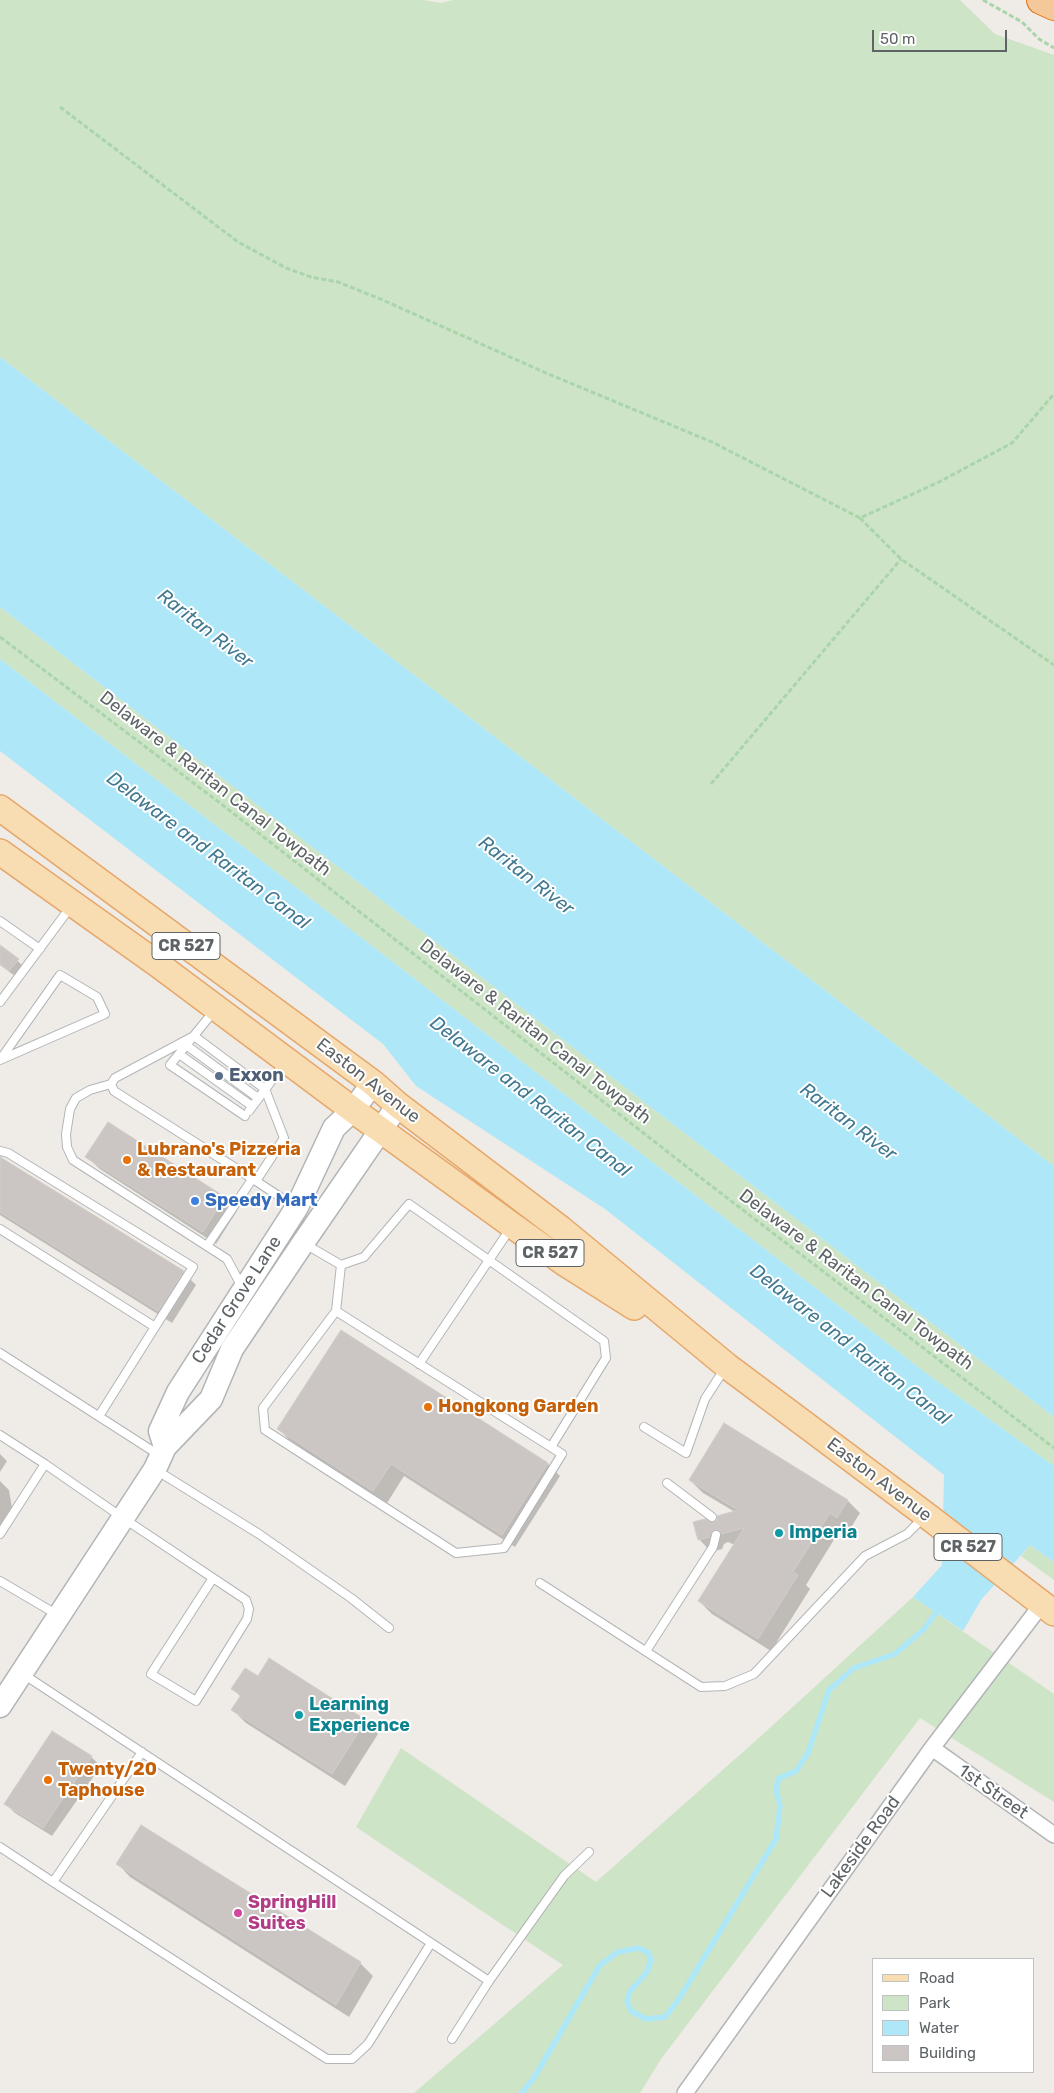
<!DOCTYPE html>
<html>
<head>
<meta charset="utf-8">
<style>
	body { margin:0 }
	#map { position:relative; width:1054px; height:2093px; overflow:hidden; background:#efebe7; font-family:Rubik,sans-serif }
	canvas { display:block }
	.legend { position:absolute; left:872px; top:1958px; width:162px; height:115px; box-sizing:border-box; background:#fff; border:1px solid #bfc1c2; margin:0; padding:6px 9px; list-style:none; font-size:15px; color:#5e6366 }
	.legend li { display:flex; align-items:center; gap:10px; height:25px }
	.legend b { width:25px; border:1px solid #bfc1c2 }
	.scale { position:absolute; left:872px; top:30px; width:135px; height:22px; box-sizing:border-box; border:2px solid #5e6366; border-top:0; padding-left:6px; font-size:15px; line-height:18px; white-space:nowrap; color:#5e6366; -webkit-text-stroke:4px #fff; paint-order:stroke }
</style>
</head>
<body>
<div id="map">
<canvas width="1054" height="2093"></canvas>
<ul class="legend">
<li><b style="height:6px;background:#f8ddb3"></b>Road</li>
<li><b style="height:14px;background:#cde4c6"></b>Park</li>
<li><b style="height:14px;background:#aee8f8"></b>Water</li>
<li><b style="height:14px;background:#cbc6c3"></b>Building</li>
</ul>
<div class="scale">50 m</div>
</div>
<script>
const ctx = document.querySelector('canvas').getContext('2d');
ctx.lineJoin = 'round';
function fillPath(path, color) { ctx.fillStyle = color; ctx.fill(path, 'evenodd'); }
const toPath = rows => new Path2D(rows.map(r => 'M' + r).join(''));
function strokePath(path, color, width, dash) { ctx.strokeStyle = color; ctx.lineWidth = width; ctx.lineCap = dash ? 'butt' : 'round'; ctx.setLineDash(dash || []); ctx.stroke(path); }
function drawText(font, color, halo, rows, align = 'center') {
  ctx.font = font + ' Rubik,sans-serif'; ctx.lineWidth = 4; ctx.setLineDash([]); ctx.textBaseline = 'middle'; ctx.strokeStyle = halo; ctx.fillStyle = color; for (const [text, x, y, turn = 0] of rows) {
    ctx.save(); ctx.translate(x, y); ctx.rotate((+turn || 0) * Math.PI / 180); ctx.textAlign = isNaN(turn) ? turn : align; if (halo) ctx.strokeText(text, 0, 0); ctx.fillText(text, 0, 0); ctx.restore();
  }
}
fillPath(toPath([
	[0,0,423,0,441,3,453,0,960,0,995,34,1054,55,1054,1166,0,357],
	[0,607,1054,1417,1054,1466,926,1373,0,659],
	[1030,1545,1054,1562,1054,1580,1021,1556],
	[913,1597,1054,1694,1054,1802,920,1718,661,2059,640,2093,414,2093,563,1965,356,1827,401,1748,596,1882,761,1736]
]), '#cde4c6');
fillPath(toPath([
	[0,357,1054,1166,1054,1417,0,607],
	[0,659,926,1373,1054,1466,1054,1562,1030,1545,981,1600,963,1631,913,1597,942,1565,944,1475,605,1209,416,1086,383,1044,0,751]
]), '#aee8f8');
fillPath(toPath([
	[0,946,28,970,19,979,0,965],
	[108,1124,224,1198,237,1211,216,1244,100,1169,87,1157],
	[0,1158,183,1272,196,1285,172,1323,0,1215],
	[342,1332,548,1464,560,1476,515,1547,404,1476,387,1503,291,1442,279,1429],
	[724,1425,848,1501,860,1513,850,1529,843,1525,806,1585,810,1589,771,1651,712,1614,699,1601,735,1545,728,1542,724,1544,722,1549,711,1552,699,1539,714,1524,735,1512,703,1493,690,1480],
	[0,1454,7,1461,0,1472],
	[0,1481,9,1490,13,1514,0,1535],
	[269,1660,366,1721,378,1734,345,1786,246,1723,233,1710,241,1697,233,1689,258,1678],
	[91,1757,101,1766,52,1836,15,1813,5,1803],
	[142,1827,360,1963,373,1976,349,2017,130,1877,118,1864]
]), '#0003');
strokePath(toPath([
	[522,2093,535,2076,600,1965,618,1952,638,1948,648,1952,651,1960,647,1972,630,1991,627,2001,631,2011,646,2019,665,2017,679,1999,776,1839,780,1806,776,1789,779,1778,796,1771,808,1753,829,1690,854,1668,895,1654,924,1629,940,1607]
]), '#aee8f8', 5.5);
const building = toPath([
	[0,945,19,959,9,971,0,964,0,945],
	[108,1122,225,1197,203,1232,85,1157,108,1122],
	[0,1157,184,1271,158,1311,0,1212,0,1157],
	[341,1330,548,1463,502,1535,391,1464,373,1491,277,1429,341,1330],
	[724,1423,848,1500,837,1518,830,1513,793,1572,798,1575,758,1639,698,1601,744,1528,721,1534,720,1531,715,1530,712,1531,710,1537,698,1540,693,1522,705,1519,714,1522,717,1520,717,1516,738,1510,689,1480,724,1423],
	[269,1658,366,1720,332,1774,231,1710,241,1695,231,1689,245,1668,258,1676,269,1658],
	[52,1731,92,1756,43,1828,4,1804,52,1731],
	[141,1825,361,1962,336,2005,116,1864,141,1825]
]);
fillPath(building, '#cbc6c3');
strokePath(building, '#d3ccc6', 1);
const service = toPath([
	[0,921,40,949],
	[60,975,97,997,105,1014,0,1060,60,975],
	[0,1002,72,905],
	[214,1011,170,1065,245,1116],
	[194,1036,265,1089,284,1138,256,1181,114,1091,111,1084,115,1078,194,1036],
	[186,1045,258,1098],
	[179,1054,252,1106],
	[111,1084,90,1090,76,1098,70,1109,66,1134,67,1147,73,1160,227,1259,242,1287],
	[249,1111,284,1064],
	[0,1151,8,1153,193,1267,155,1327],
	[256,1181,294,1206],
	[0,1229,155,1327,99,1416],
	[305,1244,341,1265,336,1311,562,1454,504,1548,456,1553,265,1430,263,1408,336,1311],
	[207,1246,253,1178],
	[341,1265,364,1257,409,1204,604,1341,606,1358,551,1447],
	[0,1353,159,1455],
	[419,1364,510,1229],
	[644,1427,686,1453,705,1399,725,1368],
	[0,1435,45,1464,123,1518,246,1600,249,1609,247,1619,196,1701,151,1674,213,1578],
	[156,1470,259,1534,351,1598,389,1628],
	[667,1483,712,1517],
	[0,1534,45,1464],
	[0,1581,56,1614],
	[540,1583,701,1687,725,1686,754,1674,865,1556,907,1534,923,1518],
	[646,1651,713,1547,716,1535],
	[23,1674,489,1981,564,1876,589,1852],
	[142,1752,53,1882,327,2059,352,2059,368,2044,431,1943],
	[0,1847,53,1882],
	[452,2039,489,1981]
]);
const minor = toPath([
	[932,1748,1054,1835],
	[685,2093,932,1748,1042,1604]
]);
const secondary = toPath([
	[165,1447,160,1431,178,1392,297,1207,334,1128,353,1110,373,1083],
	[0,1706,155,1469,165,1447,211,1399,232,1349,303,1243,398,1105]
]);
const primary = toPath([
	[0,808,373,1083,398,1105,561,1229,727,1366,926,1515,1054,1613],
	[0,852,156,963,353,1110,513,1226,566,1264,634,1307]
]);
const motorway = toPath([
	[1041,0,1054,6]
]);
strokePath(service, '#b2b5b8', 10);
strokePath(minor, '#b2b5b8', 18);
strokePath(secondary, '#b1b5b8', 25);
strokePath(primary, '#e6a769', 28);
strokePath(motorway, '#e27314', 30);
strokePath(toPath([
	[983,0,1022,22,1039,39,1054,48],
	[60,107,238,242,286,268,311,277,338,282,385,301,546,373,712,442,860,518,939,482,1012,443,1054,394],
	[860,518,901,559,1054,665],
	[0,637,220,803,705,1181,1054,1448],
	[711,784,901,559]
]), '#aad5ab', 3, [5, 2.5]);
strokePath(service, '#fff', 8);
strokePath(minor, '#fff', 15);
strokePath(secondary, '#fff', 22);
strokePath(primary, '#f8ddb3', 25);
strokePath(motorway, '#f4c899', 28);
for (const [x, y, r, color] of [
	[219,1076,5,"#5c6f8a"],
	[127,1160,5,"#e8710a"],
	[195,1201,5,"#3f7fe0"],
	[428,1407,5,"#e8710a"],
	[779,1533,5,"#0f9aa8"],
	[299,1715,5,"#0f9aa8"],
	[48,1780,5,"#e8710a"],
	[238,1913,5,"#d1479c"]
]) { const dot = new Path2D(); dot.arc(x, y, r, 0, 2 * Math.PI); ctx.fillStyle = color; ctx.fill(dot); strokePath(dot, '#fff', 2); }
for (const [x, y, w] of [
	[186,946,68],
	[550,1253,68],
	[968,1547,68]
]) { const box = new Path2D(); box.roundRect(x - w / 2, y - 13.5, w, 27, 4); ctx.fillStyle = '#fff'; ctx.fill(box); strokePath(box, '#5e6366', 1); }
drawText('bold 16px', '#5e6366', null, [
	["CR 527",186,946],
	["CR 527",550,1253],
	["CR 527",968,1547]
]);
drawText('18px', '#5e6366', '#fff', [
	["Delaware & Raritan Canal Towpath",215,784,38],
	["Delaware & Raritan Canal Towpath",535,1032,38],
	["Easton Avenue",368,1081,38],
	["Delaware & Raritan Canal Towpath",856,1280,37],
	["Cedar Grove Lane",237,1300,-57],
	["Easton Avenue",879,1480,37],
	["1st Street",993,1792,35],
	["Lakeside Road",861,1847,-54]
]);
drawText('bold 18px', '#4e5e75', '#fff', [
	["Exxon",229,1076]
], 'left');
drawText('bold 18px', '#c56008', '#fff', [
	["Lubrano's Pizzeria",137,1150],
	["& Restaurant",137,1171],
	["Hongkong Garden",438,1407],
	["Twenty/20",58,1770],
	["Taphouse",58,1791]
], 'left');
drawText('bold 18px', '#366cbe', '#fff', [
	["Speedy Mart",205,1201]
], 'left');
drawText('bold 18px', '#0d838f', '#fff', [
	["Imperia",789,1533],
	["Learning",309,1705],
	["Experience",309,1726]
], 'left');
drawText('bold 18px', '#b23c85', '#fff', [
	["SpringHill",248,1903],
	["Suites",248,1924]
], 'left');
drawText('italic 19px', '#427990', '#fff', [
	["Raritan River",205,629,38],
	["Delaware and Raritan Canal",208,851,37],
	["Raritan River",526,876,38],
	["Delaware and Raritan Canal",530,1097,38],
	["Raritan River",848,1122,37],
	["Delaware and Raritan Canal",850,1345,38]
]);
</script>
</body>
</html>
